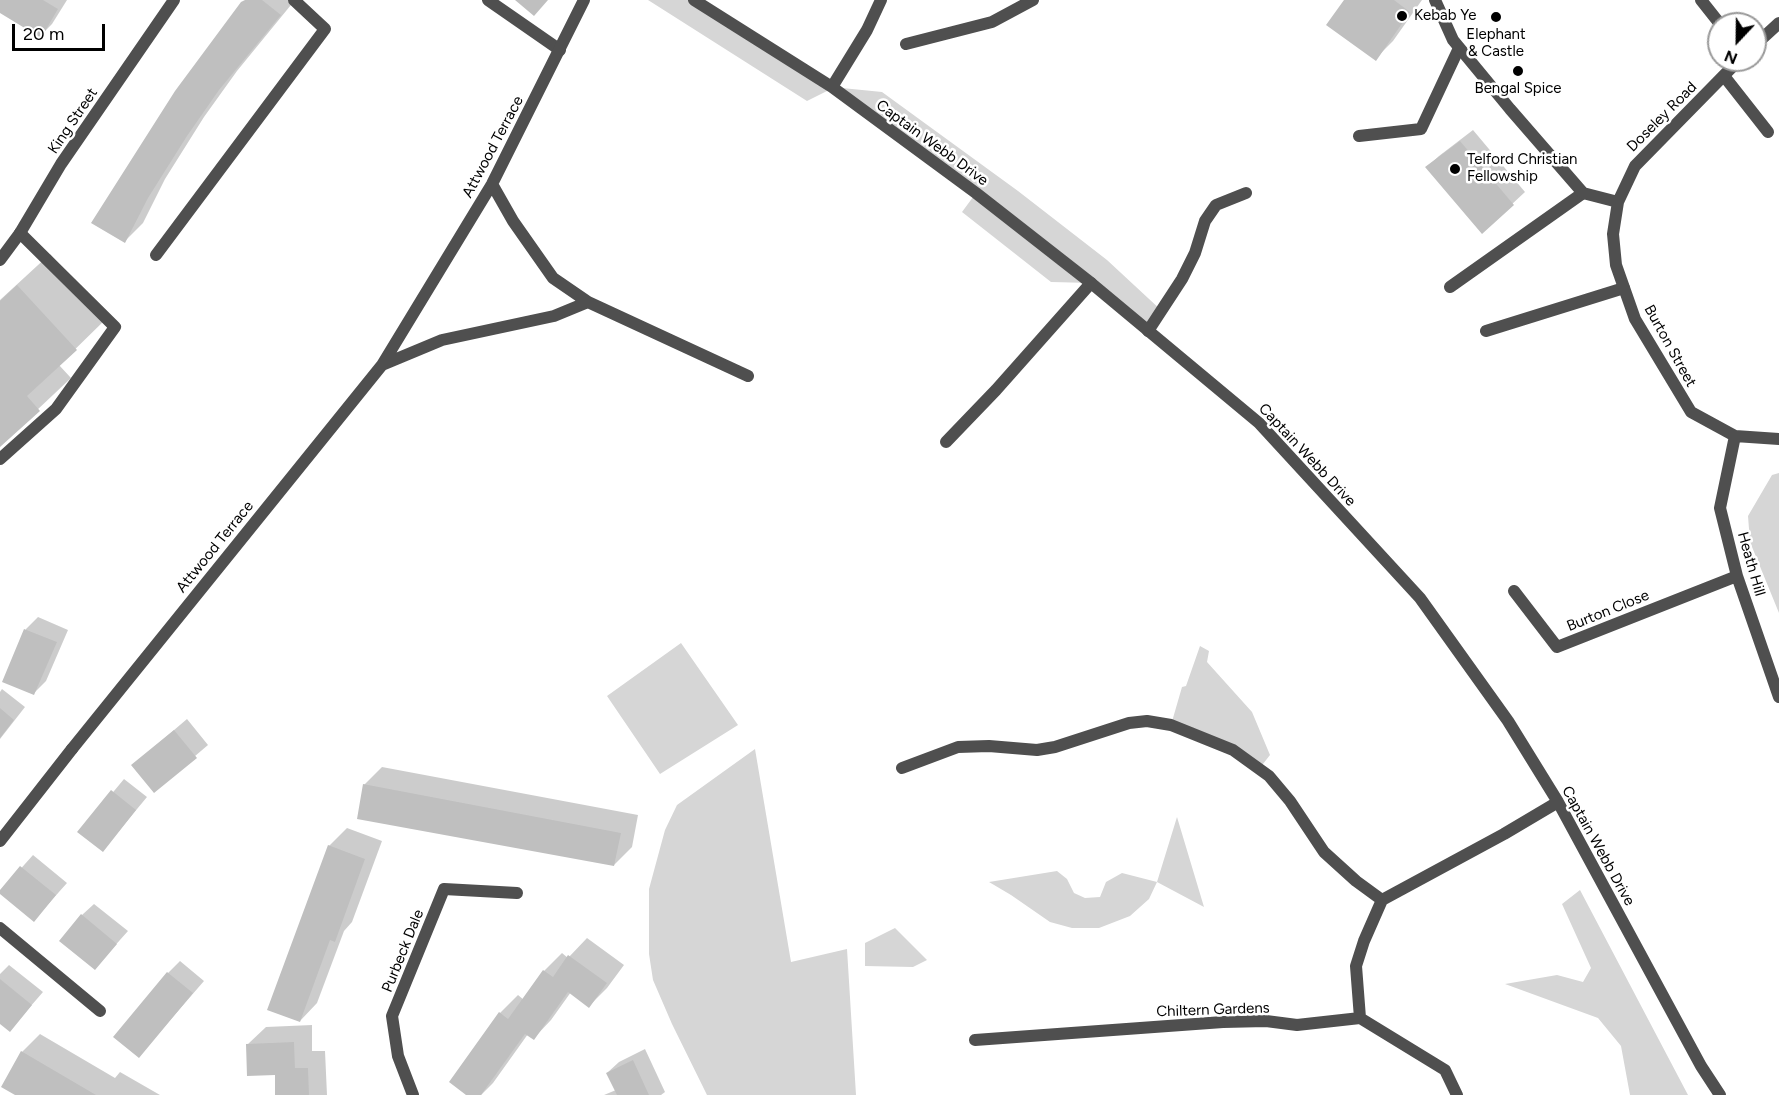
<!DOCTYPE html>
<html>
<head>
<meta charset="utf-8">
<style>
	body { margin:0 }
	#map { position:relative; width:1779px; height:1095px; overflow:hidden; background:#fff; font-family:Figtree,sans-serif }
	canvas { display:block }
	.north { position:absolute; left:1707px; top:12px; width:60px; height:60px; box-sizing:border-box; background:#fff; border:2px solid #999; border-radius:50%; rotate:202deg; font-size:16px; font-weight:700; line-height:24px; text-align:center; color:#000 }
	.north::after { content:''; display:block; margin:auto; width:21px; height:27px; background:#000; clip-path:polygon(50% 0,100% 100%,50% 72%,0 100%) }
	.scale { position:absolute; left:12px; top:24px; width:93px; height:27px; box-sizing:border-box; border:3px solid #000; border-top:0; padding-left:8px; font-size:18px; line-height:21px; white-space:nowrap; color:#000; -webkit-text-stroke:4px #fff; paint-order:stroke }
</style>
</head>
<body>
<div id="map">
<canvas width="1779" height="1095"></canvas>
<div class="north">N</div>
<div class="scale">20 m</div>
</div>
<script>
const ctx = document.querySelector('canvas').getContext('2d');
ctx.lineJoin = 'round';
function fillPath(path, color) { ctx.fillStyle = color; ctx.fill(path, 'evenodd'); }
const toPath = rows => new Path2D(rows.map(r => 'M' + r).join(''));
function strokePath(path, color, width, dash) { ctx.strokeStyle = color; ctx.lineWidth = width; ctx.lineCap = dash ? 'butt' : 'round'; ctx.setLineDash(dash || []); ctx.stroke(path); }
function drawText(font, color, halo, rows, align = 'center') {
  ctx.font = font + ' Figtree,sans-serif'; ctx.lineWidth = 5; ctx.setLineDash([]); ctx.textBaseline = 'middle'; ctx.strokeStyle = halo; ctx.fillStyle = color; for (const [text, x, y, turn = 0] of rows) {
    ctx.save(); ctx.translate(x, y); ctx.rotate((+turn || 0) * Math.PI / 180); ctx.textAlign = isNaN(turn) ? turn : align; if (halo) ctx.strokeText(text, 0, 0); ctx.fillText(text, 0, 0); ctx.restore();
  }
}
fillPath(toPath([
	[648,0,694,0,832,87,882,92,1018,191,1107,260,1162,311,1148,331,1092,283,1051,282,962,212,976,193,833,88,807,101],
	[1779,473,1779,613,1750,542,1748,516,1772,475],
	[681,643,738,725,660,774,607,696],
	[1200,646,1209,651,1207,662,1252,712,1270,755,1259,769,1171,725,1182,687,1186,686],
	[755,749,791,962,847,949,856,1095,707,1095,672,1024,653,980,649,954,649,889,665,830,677,805],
	[1177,817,1204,907,1157,882,1149,899,1130,916,1099,928,1072,928,1050,922,1011,895,989,882,1057,871,1067,879,1074,893,1085,898,1100,897,1106,882,1122,873,1157,882],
	[1580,890,1688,1095,1630,1095,1621,1046,1598,1018,1505,984,1557,975,1583,982,1591,968,1562,904],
	[895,928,927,960,913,967,865,966,865,943]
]), '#d6d6d6');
fillPath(toPath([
	[0,0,67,0,52,24,40,36,0,12],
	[246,0,295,0,237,71,204,117,165,179,143,223,125,241],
	[1346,0,1422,0,1393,41,1375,59],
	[1473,130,1525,192,1482,232,1427,167,1439,156],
	[50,254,108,317,59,365,71,378,0,445,0,300],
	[38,617,68,630,46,681,34,693,4,681,26,629],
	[2,689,25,707,0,739,0,692],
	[187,719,208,745,154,791,133,765],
	[382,767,638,815,632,847,614,865,364,785],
	[124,779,147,797,103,850,80,832],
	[347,828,382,841,352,922,344,931,317,1003,300,1021,329,846],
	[33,855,67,883,34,920,0,892],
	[94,904,128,931,95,968,82,915],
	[587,938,624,965,607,988,589,1006,571,992,551,1020,534,1038,528,1034,493,1083,481,1095,468,1095,500,1013,518,995,524,1000,544,971,562,953,568,958],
	[180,961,204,981,139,1056,168,973],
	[9,965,43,992,10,1030,0,1022,0,974],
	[312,1025,312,1051,325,1051,327,1095,277,1095,276,1073,248,1044,266,1027],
	[40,1034,115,1078,120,1072,160,1095,18,1095,22,1052],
	[645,1049,665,1092,661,1095,604,1095,616,1090,607,1073,619,1062]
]), '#0003');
fillPath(toPath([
	[0,0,43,0,58,9,41,38,0,13],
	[245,0,262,0,281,15,219,90,187,136,148,198,125,243,91,223,175,91,241,2],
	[515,0,548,0,534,16],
	[1344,0,1394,0,1410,12,1376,61,1326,25],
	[1460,141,1514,205,1482,234,1425,167],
	[17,285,77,350,27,396,40,411,0,447,0,301],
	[24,629,57,642,34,695,2,682],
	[0,708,14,720,0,738],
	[174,730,197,758,154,793,131,765],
	[363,784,621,833,614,866,357,819],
	[111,790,136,810,103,852,77,832],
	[328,845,365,859,335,942,330,940,300,1022,267,1010],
	[20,866,56,895,34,922,0,894,0,890],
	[81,914,117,944,95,970,59,941],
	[568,955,607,983,589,1008,568,992,534,1040,525,1034,481,1095,466,1095,449,1082,499,1012,508,1019,543,970,553,977],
	[167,972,193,993,139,1058,113,1037],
	[0,979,32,1005,10,1032,0,1024],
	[294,1042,295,1068,308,1068,309,1095,275,1095,275,1075,247,1076,246,1044],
	[21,1051,96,1095,15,1095,1,1087],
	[633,1060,649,1095,617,1095,606,1073]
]), '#bfbfbf');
strokePath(toPath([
	[488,0,560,50],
	[1724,76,1768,132],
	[1359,136,1421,129,1459,48],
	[1450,287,1583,193],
	[1148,331,1182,279,1195,253,1205,221,1216,205,1246,193],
	[1486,331,1624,288],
	[946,442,996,390,1091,283],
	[0,459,56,409,115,327,20,233],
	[0,841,72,749],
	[0,928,100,1011]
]), '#4f4f4f', 12);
strokePath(toPath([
	[694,0,832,87,976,193,1091,283,1259,423,1420,598,1508,721,1558,802,1701,1066,1720,1095],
	[1435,0,1453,40,1510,109,1583,193,1618,202,1613,234,1616,265,1635,319,1691,412,1735,436,1779,439],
	[1701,0,1720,24],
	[906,44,992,22,1033,0],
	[1755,45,1779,23],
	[832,87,867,30,881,0],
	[492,184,513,221,553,278,588,302],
	[1618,202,1635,166,1739,60],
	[156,255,325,29,294,0],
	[0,260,20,233,61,164,174,0],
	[382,365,492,184,584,0],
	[1735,436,1720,508,1737,576,1779,697],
	[1514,591,1557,647,1737,576],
	[72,749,382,365,442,340,554,316,588,302,748,376],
	[902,768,958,747,989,746,1037,750,1055,747,1129,723,1147,721,1171,725,1233,750,1269,776,1290,801,1324,852,1356,881,1382,900],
	[1360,1018,1356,966,1364,941,1382,900,1504,834,1558,802],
	[975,1040,1223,1022,1266,1021,1297,1025,1360,1018,1445,1070,1457,1095],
	[413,1095,398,1056,392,1016,444,889,517,893]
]), '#4f4f4f', 12);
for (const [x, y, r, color] of [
	[1402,16,6,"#000"],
	[1496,17,6,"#000"],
	[1518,71,6,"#000"],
	[1455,169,6,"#000"]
]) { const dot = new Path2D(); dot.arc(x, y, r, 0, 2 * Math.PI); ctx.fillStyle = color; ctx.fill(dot); strokePath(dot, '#fff', 2); }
drawText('15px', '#000', '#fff', [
	["Kebab Ye",1414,16],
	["Elephant",1496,35,"center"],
	["& Castle",1496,52,"center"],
	["Bengal Spice",1518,89,"center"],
	["Telford Christian",1467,160],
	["Fellowship",1467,177]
], 'left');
drawText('15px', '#000', '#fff', [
	["Doseley Road",1662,117,-45],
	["King Street",73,121,-56],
	["Captain Webb Drive",932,143,36],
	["Attwood Terrace",493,147,-62],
	["Burton Street",1670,346,61],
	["Captain Webb Drive",1307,455,47],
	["Attwood Terrace",215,547,-51],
	["Heath Hill",1751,564,74],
	["Burton Close",1608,611,-22],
	["Captain Webb Drive",1598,846,61],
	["Purbeck Dale",403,951,-68],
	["Chiltern Gardens",1213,1010,-2]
]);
</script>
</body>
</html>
